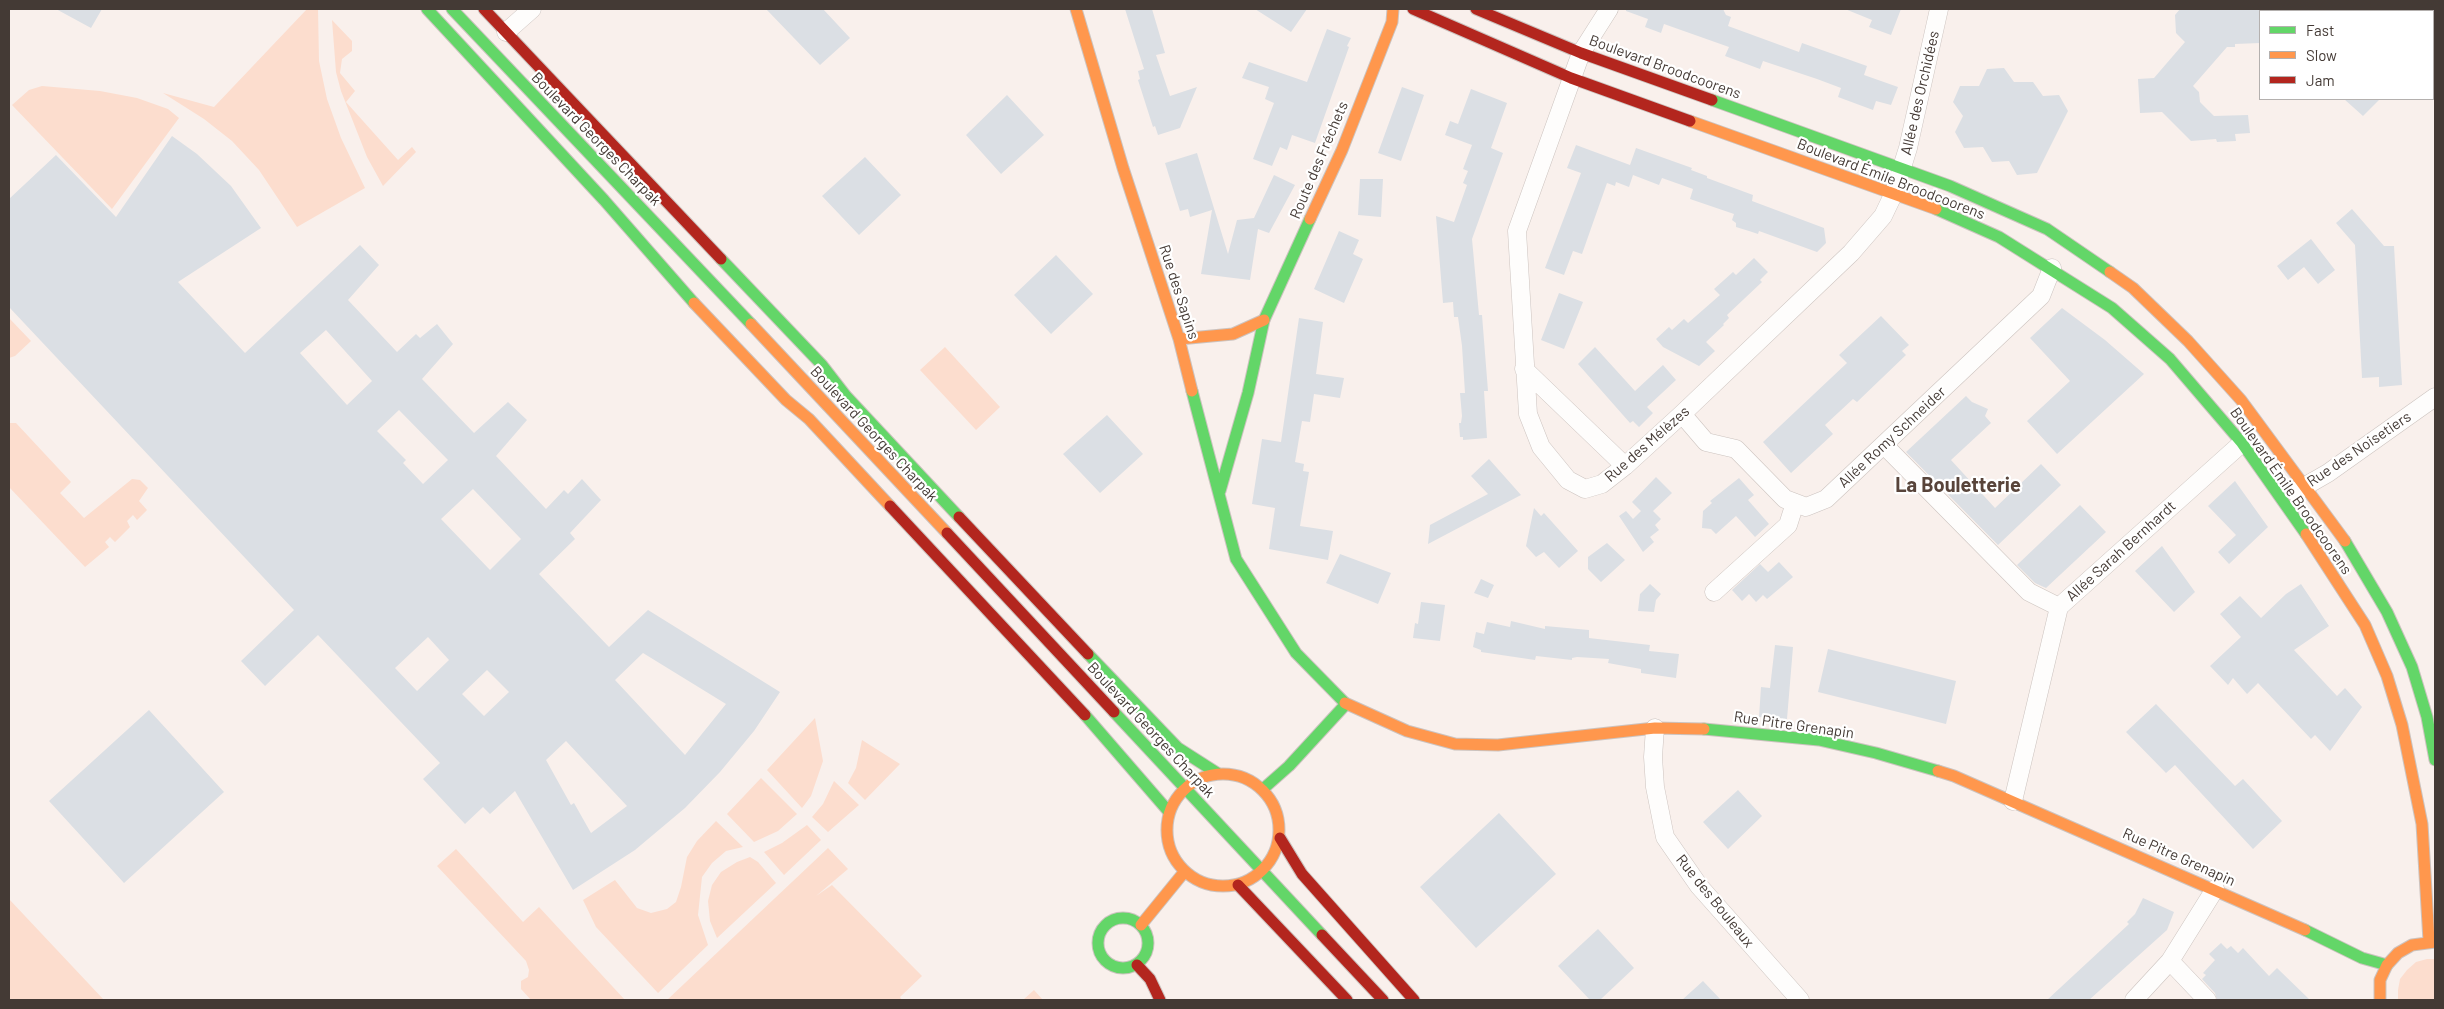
<!DOCTYPE html>
<html>
<head>
<meta charset="utf-8">
<style>
	body { margin:0 }
	#map { position:relative; width:2444px; height:1009px; overflow:hidden; background:#f9f0ec; font-family:Barlow,sans-serif }
	canvas { display:block }
	.frame { position:absolute; inset:0; border:10px solid #443a35; pointer-events:none }
	.legend { position:absolute; left:2259px; top:10px; width:175px; height:90px; box-sizing:border-box; background:#fff; border:1px solid #b4b0ae; margin:0; padding:6px 9px; list-style:none; font-size:15px; color:#443a35 }
	.legend li { display:flex; align-items:center; gap:10px; height:25px }
	.legend b { width:25px; border:1px solid #b4b0ae }
</style>
</head>
<body>
<div id="map">
<canvas width="2444" height="1009"></canvas>
<div class="frame"></div>
<ul class="legend">
<li><b style="height:6px;background:#63d668"></b>Fast</li>
<li><b style="height:6px;background:#ff974d"></b>Slow</li>
<li><b style="height:6px;background:#b3261e"></b>Jam</li>
</ul>
</div>
<script>
const ctx = document.querySelector('canvas').getContext('2d');
ctx.lineJoin = 'round';
function fillPath(path, color) { ctx.fillStyle = color; ctx.fill(path, 'evenodd'); }
const toPath = rows => new Path2D(rows.map(r => 'M' + r).join(''));
function strokePath(path, color, width, dash) { ctx.strokeStyle = color; ctx.lineWidth = width; ctx.lineCap = dash ? 'butt' : 'round'; ctx.setLineDash(dash || []); ctx.stroke(path); }
function drawText(font, color, halo, rows, align = 'center') {
  ctx.font = font + ' Barlow,sans-serif'; ctx.lineWidth = 4.5; ctx.setLineDash([]); ctx.textBaseline = 'middle'; ctx.strokeStyle = halo; ctx.fillStyle = color; for (const [text, x, y, turn = 0] of rows) {
    ctx.save(); ctx.translate(x, y); ctx.rotate((+turn || 0) * Math.PI / 180); ctx.textAlign = isNaN(turn) ? turn : align; if (halo) ctx.strokeText(text, 0, 0); ctx.fillText(text, 0, 0); ctx.restore();
  }
}
fillPath(toPath([
	[307,9,318,9,319,61,327,99,341,138,365,188,297,227,259,170,232,141,204,119,163,93,214,107],
	[332,20,352,41,352,51,342,59,340,73,355,91,346,102,398,160,412,147,416,152,383,186,367,157,341,91,336,72],
	[42,86,100,91,137,98,168,109,179,118,112,209,12,105,29,90],
	[9,318,31,341,15,356,9,358],
	[945,347,1000,407,976,430,920,370],
	[9,423,16,423,71,482,60,493,84,518,132,479,140,480,148,488,139,501,147,510,137,520,133,515,127,521,130,527,115,542,110,537,105,542,109,547,85,567,9,487],
	[815,718,823,761,811,796,802,808,767,770],
	[862,740,900,764,865,800,848,783,856,768],
	[761,778,797,814,778,831,754,842,727,814],
	[834,781,859,805,828,832,812,817,823,804],
	[716,821,743,847,726,851,712,863,702,877,698,915,708,945,658,993,596,927,583,900,615,880,637,908,651,913,667,909,676,902,681,887,687,857,697,841],
	[807,825,821,840,784,875,764,852,782,843],
	[828,848,848,869,816,896,832,885,922,976,900,997,902,1000,667,1000],
	[456,849,523,922,539,907,625,1000,531,1000,521,989,521,981,528,977,529,970,526,961,437,866],
	[750,857,758,862,776,883,717,938,710,921,708,901,712,885,721,872,737,862],
	[9,899,104,1000,9,1000],
	[2427,959,2435,959,2435,1000,2398,1000,2398,990,2400,979,2407,970,2416,962],
	[1034,990,1043,1000,1023,1000]
]), '#fcddce');
fillPath(toPath([
	[56,9,102,9,91,28],
	[766,9,823,9,850,38,820,65],
	[1125,9,1152,9,1165,53,1156,55,1170,96,1197,87,1180,128,1158,135,1155,126,1153,127,1138,80,1140,79,1138,71,1144,69],
	[1255,9,1307,9,1291,32],
	[1626,9,1723,9,1726,15,1731,17,1728,26,1799,52,1802,43,1867,66,1864,75,1898,87,1891,105,1876,101,1873,110,1838,97,1841,88,1817,79,1763,61,1760,69,1725,56,1729,47,1664,24,1661,33,1645,27,1648,19,1626,11],
	[1845,9,1901,9,1891,35,1869,27,1872,20],
	[2180,9,2260,9,2260,43,2235,44,2235,47,2227,47,2193,86,2199,92,2200,102,2214,116,2248,115,2250,133,2235,134,2236,141,2217,142,2216,139,2191,141,2162,112,2140,113,2138,79,2154,78,2185,42,2176,33,2175,15],
	[1327,29,1351,38,1347,46,1349,47,1315,143,1292,135,1287,150,1280,147,1272,166,1253,159,1274,103,1265,99,1269,87,1242,78,1249,62,1307,82],
	[2004,68,2014,82,2033,82,2043,96,2059,95,2068,111,2037,173,2017,175,2009,161,1992,162,1983,147,1964,148,1955,132,1963,116,1953,102,1960,86,1979,86,1987,69],
	[1402,87,1424,95,1401,161,1378,153],
	[1471,89,1507,103,1491,148,1503,153,1472,239,1479,315,1482,315,1488,391,1484,391,1487,438,1463,440,1463,437,1460,437,1459,423,1461,423,1462,416,1460,393,1465,393,1462,346,1458,317,1454,317,1453,302,1443,303,1436,216,1454,222,1467,185,1463,183,1468,171,1463,169,1472,145,1445,135,1450,121,1458,124],
	[1007,95,1044,135,1001,174,966,135],
	[2344,99,2380,99,2363,116],
	[172,136,197,154,231,186,261,228,178,282,245,353,360,245,379,265,348,300,397,352,416,334,420,338,437,324,453,344,422,379,474,433,508,402,527,420,496,456,546,509,564,490,568,494,582,479,601,500,570,533,575,539,539,574,563,599,609,647,648,610,780,692,754,731,720,772,685,808,635,850,573,890,515,791,490,814,483,807,465,824,423,779,440,763,318,635,265,686,241,661,294,610,9,307,9,199,56,155,116,217],
	[326,330,372,381,347,405,300,353],
	[399,410,448,460,423,484,403,463,406,460,377,431],
	[473,489,521,539,490,570,441,519],
	[428,637,449,660,417,691,395,668],
	[643,653,726,704,685,755,615,680],
	[487,670,509,692,484,716,462,694],
	[566,741,627,806,591,833,574,803,571,805,546,760],
	[1576,145,1630,165,1636,148,1692,168,1691,170,1707,176,1707,178,1753,195,1752,201,1824,228,1826,243,1817,252,1759,231,1758,234,1749,231,1736,227,1736,223,1732,220,1734,214,1690,199,1693,189,1662,178,1659,185,1633,175,1629,187,1616,182,1615,186,1607,183,1582,254,1573,251,1564,275,1545,268,1581,173,1567,168],
	[1197,153,1228,254,1237,220,1254,218,1274,175,1295,185,1269,233,1258,229,1250,280,1201,274,1212,210,1190,217,1188,209,1180,211,1165,163],
	[865,157,901,195,859,235,822,196],
	[1360,179,1383,179,1381,217,1358,215],
	[2352,209,2384,246,2394,246,2402,385,2379,387,2379,377,2362,378,2355,245,2336,223],
	[1339,231,1359,240,1353,254,1363,259,1344,303,1314,289],
	[2311,239,2335,270,2318,284,2304,267,2288,280,2277,266],
	[1056,255,1093,294,1051,334,1014,295],
	[1754,258,1768,272,1760,280,1762,282,1727,315,1729,318,1723,324,1724,325,1706,342,1715,351,1699,366,1663,347,1656,339,1669,327,1672,330,1684,319,1688,323,1720,295,1714,289,1733,272,1736,275],
	[1559,293,1583,302,1564,349,1541,340],
	[2062,308,2105,340,2144,374,2057,454,2027,421,2070,381,2030,338],
	[1881,316,1909,345,1902,351,1906,355,1857,402,1853,399,1825,425,1833,434,1791,473,1763,442,1847,363,1839,355],
	[1299,318,1323,322,1316,374,1344,378,1340,398,1314,394,1310,422,1302,421,1295,462,1304,464,1303,471,1309,472,1300,526,1333,531,1328,560,1269,549,1275,508,1252,504,1262,439,1281,442],
	[1595,347,1635,391,1663,365,1676,380,1647,407,1653,413,1639,427,1633,421,1630,423,1578,364],
	[1966,396,1972,402,1988,409,1985,416,1991,423,1951,460,1995,508,2041,464,2061,485,1998,545,1906,452],
	[1107,415,1143,454,1100,493,1063,454],
	[1489,459,1521,495,1428,544,1430,525,1488,494,1471,476],
	[1656,477,1672,493,1653,511,1661,519,1655,525,1659,530,1650,537,1654,542,1643,552,1619,516,1626,511,1633,519,1641,511,1632,502],
	[1739,478,1754,495,1748,500,1769,524,1755,537,1736,516,1716,534,1711,529,1702,528,1703,511,1712,503,1710,501],
	[2235,481,2268,527,2229,564,2218,552,2236,535,2208,506],
	[2080,505,2106,532,2046,588,2035,583,2017,565],
	[1534,508,1541,516,1544,513,1578,551,1559,568,1544,552,1536,557,1526,546],
	[1607,543,1625,560,1601,582,1588,569,1588,557],
	[2162,546,2195,592,2174,612,2135,571],
	[1340,554,1391,573,1378,604,1326,583],
	[1779,562,1793,577,1767,599,1763,595,1756,602,1749,594,1742,601,1732,590,1760,564,1768,572],
	[1481,579,1494,585,1488,598,1474,593],
	[1650,584,1661,594,1656,600,1654,612,1638,611,1640,594],
	[2301,584,2329,626,2294,650,2337,696,2345,688,2362,707,2330,751,2315,735,2311,739,2258,683,2247,694,2233,678,2228,685,2210,666,2241,637,2220,614,2240,596,2261,618,2286,594],
	[1421,602,1445,605,1440,641,1413,638,1415,623,1418,624],
	[1511,621,1545,629,1545,626,1589,630,1589,638,1650,645,1649,651,1679,654,1676,678,1641,673,1641,669,1608,663,1609,659,1577,657,1572,658,1572,660,1536,656,1535,660,1481,652,1481,650,1473,647,1476,632,1484,634,1487,622,1510,627],
	[1775,645,1793,647,1787,719,1759,717,1761,687,1770,688],
	[1828,649,1956,681,1946,724,1818,692],
	[2156,704,2235,786,2243,779,2282,821,2253,849,2175,765,2166,773,2126,732],
	[149,710,224,792,124,883,49,801],
	[1738,790,1762,816,1728,849,1703,822],
	[1499,813,1556,874,1476,948,1420,887],
	[2143,898,2174,912,2167,930,2089,1000,2047,1000,2129,924,2127,922,2135,914],
	[1598,929,1634,968,1600,1000,1590,1000,1558,966],
	[2221,943,2227,949,2231,946,2238,953,2243,948,2269,976,2277,968,2310,1000,2217,1000,2215,993,2202,979,2206,975,2203,973,2215,960,2209,954],
	[1703,981,1721,1000,1682,1000]
]), '#dbdfe4');
const street = toPath([
	[1609,9,1581,53,1517,231,1528,414,1541,447,1568,480,1585,489,1602,484,1625,466,1682,414,1851,253,1883,216,1894,193,1908,148,1939,9],
	[506,32,532,9],
	[1524,369,1625,466],
	[1682,414,1706,442,1736,449,1785,499,1806,507,1826,499,2041,296,2052,268],
	[1884,445,2029,592,2059,607],
	[2295,492,2328,473,2435,397],
	[1714,592,1788,525,1795,503],
	[1655,728,1653,757,1655,787,1665,837,1699,886,1800,1000],
	[2013,801,2059,607,2242,443],
	[2134,1000,2170,961],
	[2207,1000,2170,961,2215,889]
]);
const fast = toPath([
	[427,9,604,200,694,303],
	[452,9,751,324],
	[1712,100,1950,186,2047,229,2110,272],
	[1936,209,1999,237,2112,308,2170,359,2242,443,2306,534],
	[721,259,822,365,846,396,959,517],
	[1192,391,1236,559,1296,653,1345,703],
	[1220,491,1248,393,1264,320,1310,219],
	[2345,541,2387,612,2412,667,2427,717,2435,760],
	[1088,654,1178,748,1217,773],
	[1114,712,1322,935],
	[1085,715,1169,812],
	[1704,729,1819,740,1876,753,1938,771],
	[1263,789,1289,766,1346,704],
	'1098 943a25 25 0 1 1 50 0a25 25 0 1 1-50 0Z',
	[2305,930,2362,958,2387,965]
]);
const slow = toPath([
	[1076,9,1123,168,1179,339,1192,391],
	[1690,121,1936,209],
	[1310,219,1342,150,1392,22,1393,9],
	[2110,272,2133,288,2188,341,2241,400,2345,541],
	[694,303,786,400,809,419,890,506],
	[751,324,947,533],
	[1179,339,1233,334,1264,320],
	[2306,534,2365,625,2387,676,2402,725,2422,824,2429,941],
	[1345,703,1407,731,1455,744,1498,745,1655,728,1704,729],
	[1938,771,1954,776,2305,930],
	'1167 830a56 56 0 1 1 112 0a56 56 0 1 1-112 0Z',
	[1141,925,1185,871],
	[2380,1000,2380,980,2387,965,2398,953,2412,945,2435,942]
]);
const jam = toPath([
	[484,9,721,259],
	[1413,9,1571,78,1690,121],
	[1476,9,1581,53,1712,100],
	[890,506,1085,715],
	[959,517,1088,654],
	[947,533,1114,712],
	[1280,838,1302,874,1414,1000],
	[1238,885,1347,1000],
	[1322,935,1383,1000],
	[1137,965,1150,979,1160,1000]
]);
strokePath(street, '#ccc3bf', 19);
strokePath(fast, '#ccc3bf', 13);
strokePath(slow, '#ccc3bf', 13);
strokePath(jam, '#ccc3bf', 13);
strokePath(street, '#fefdfc', 18);
strokePath(fast, '#63d668', 11);
strokePath(slow, '#ff974d', 11);
strokePath(jam, '#b3261e', 11);
drawText('15px', '#443a35', '#fff', [
	["Boulevard Broodcoorens",1665,67,20],
	["Allée des Orchidées",1920,93,-77],
	["Boulevard Georges Charpak",596,139,46],
	["Route des Fréchets",1319,160,-67],
	["Boulevard Émile Broodcoorens",1891,179,21],
	["Rue des Sapins",1179,292,72],
	["Boulevard Georges Charpak",874,434,47],
	["Allée Romy Schneider",1892,437,-43],
	["Rue des Mélèzes",1647,444,-41],
	["Rue des Noisetiers",2359,449,-34],
	["Boulevard Émile Broodcoorens",2291,491,55],
	["Allée Sarah Bernhardt",2121,551,-42],
	["Rue Pitre Grenapin",1794,725,8],
	["Boulevard Georges Charpak",1151,730,47],
	["Rue Pitre Grenapin",2179,857,24],
	["Rue des Bouleaux",1715,901,51]
]);
drawText('bold 20px', '#58443a', '#fff', [
	["La Bouletterie",1958,485]
]);
</script>
</body>
</html>
